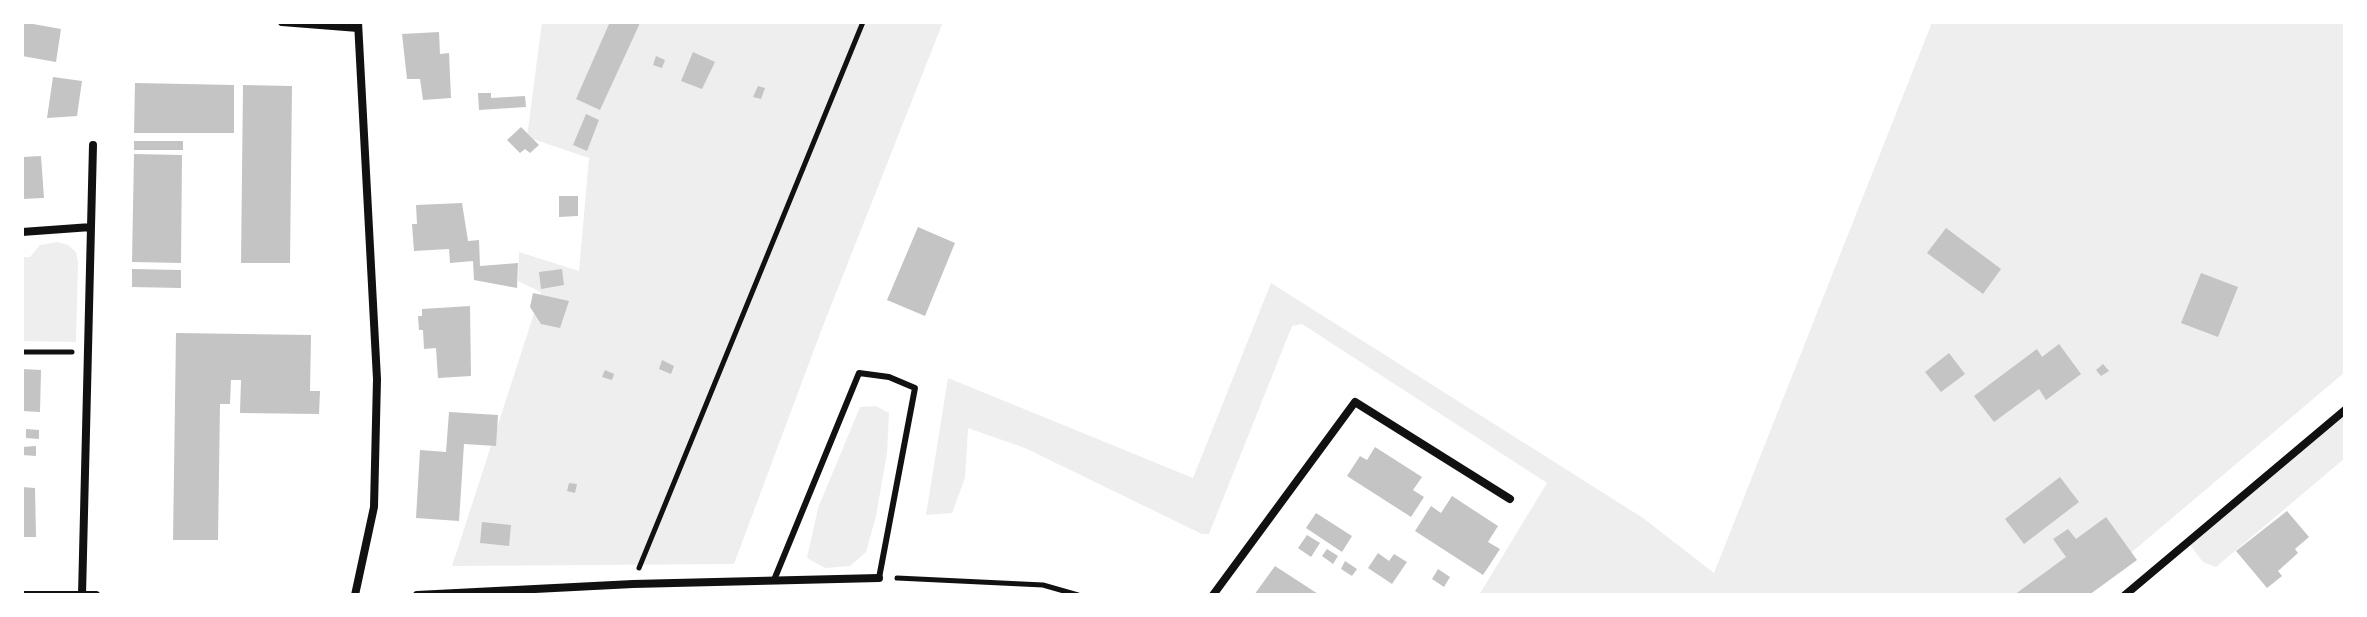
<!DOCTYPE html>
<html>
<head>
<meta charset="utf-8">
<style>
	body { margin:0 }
	#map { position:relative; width:2367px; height:617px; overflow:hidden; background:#fff; font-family:Raleway,sans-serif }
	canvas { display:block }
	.frame { position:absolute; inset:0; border:24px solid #fff; pointer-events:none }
</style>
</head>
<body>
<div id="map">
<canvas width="2367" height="617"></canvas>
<div class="frame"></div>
</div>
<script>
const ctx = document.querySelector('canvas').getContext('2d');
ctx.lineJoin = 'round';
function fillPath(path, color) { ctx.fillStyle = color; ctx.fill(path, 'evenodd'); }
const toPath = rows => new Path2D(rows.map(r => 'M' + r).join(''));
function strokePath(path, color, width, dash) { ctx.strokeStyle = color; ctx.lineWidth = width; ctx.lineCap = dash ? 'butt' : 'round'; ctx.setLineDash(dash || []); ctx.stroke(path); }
fillPath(toPath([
	[542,22,943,22,821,331,734,564,452,566,541,292,518,281,519,252,579,271,589,158,527,137],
	[1926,22,2345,22,2345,372,2081,595,1479,595,1547,483,1302,324,1292,326,1209,534,1202,534,1025,448,968,428,965,478,952,513,926,515,948,378,1193,478,1271,283,1643,518,1714,573,1931,25],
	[58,242,68,245,76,252,78,262,76,342,22,341,22,257,30,257,40,245],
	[876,406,889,413,887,453,876,516,866,552,850,566,825,568,807,558,818,508,860,407],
	[2345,407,2345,458,2216,567,2203,562,2186,540]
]), '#eee');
fillPath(toPath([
	[22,22,61,29,56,62,22,56],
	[605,22,640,23,600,110,576,99,609,24],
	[439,32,440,54,449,53,451,98,423,100,420,79,407,79,402,34],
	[693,52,715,62,702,89,681,81],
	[656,56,665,60,662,68,653,65],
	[53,77,82,81,77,116,47,118],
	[135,83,234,85,234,133,134,133],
	[243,85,292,86,290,263,241,263],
	[758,86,765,88,761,99,753,97],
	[478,93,491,93,491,98,525,96,526,107,479,110],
	[586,114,599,120,587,151,573,145],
	[521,127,539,145,530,153,525,149,520,153,507,140],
	[134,141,183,141,183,150,134,150],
	[134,154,182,155,181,263,132,262],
	[41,156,44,198,22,199,22,157],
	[559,196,578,196,578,216,559,217],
	[462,203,468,241,479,240,480,266,518,263,517,288,474,280,473,261,450,263,449,249,414,251,412,224,417,224,416,205],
	[918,227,955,243,925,316,887,300],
	[1946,228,2001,269,1983,294,1927,253],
	[132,269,181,270,181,288,132,287],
	[562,269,564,285,541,289,539,272],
	[2201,273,2238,287,2218,337,2181,323],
	[533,293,569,301,560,328,541,324,530,307],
	[470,306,471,376,438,378,436,348,424,349,423,330,419,330,418,316,422,316,422,309],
	[176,333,311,335,310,391,320,391,319,414,240,413,241,380,231,380,230,404,220,404,218,540,173,540],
	[2059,344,2081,374,2046,400,2039,389,1994,422,1974,396,2037,349,2042,357],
	[1949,353,1965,374,1941,392,1925,372],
	[662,360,674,366,671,374,659,369],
	[2103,364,2109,371,2101,376,2096,370],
	[22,369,41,370,40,412,22,411],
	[605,370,614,374,612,380,602,377],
	[449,412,498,415,496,446,464,444,459,521,416,518,420,450,446,452],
	[26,429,39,430,39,439,26,438],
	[36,446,36,456,22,455,22,447],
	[1375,447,1422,477,1413,490,1424,497,1411,517,1347,476,1360,456,1367,460],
	[2060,477,2079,502,2024,544,2005,519],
	[569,483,577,484,575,493,567,491],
	[22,487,35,488,36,537,22,537],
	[1452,496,1498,526,1488,542,1500,549,1483,575,1415,531,1431,506,1441,513],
	[2287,511,2309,537,2295,549,2298,553,2278,571,2282,576,2267,588,2236,551],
	[1316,513,1352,536,1342,552,1306,528],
	[2106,517,2137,560,2089,595,2014,595,2066,557,2053,539,2068,529,2076,539],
	[482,522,511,525,509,546,480,543],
	[1307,535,1320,543,1311,557,1298,548],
	[1327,549,1338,556,1333,564,1322,556],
	[1378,553,1389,561,1394,554,1407,562,1392,584,1368,568],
	[1345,561,1357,569,1352,576,1341,569],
	[1275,566,1315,592,1320,595,1254,595],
	[1438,569,1450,577,1444,587,1432,579]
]), '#c4c4c4');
strokePath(toPath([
	[22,352,72,352],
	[639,568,863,22],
	[897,578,1043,585,1078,595]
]), '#111', 5);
strokePath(toPath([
	[774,580,859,373,889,377,915,388,879,578]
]), '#111', 6);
strokePath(toPath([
	[282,22,358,28],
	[91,227,93,145],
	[22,232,91,227,82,595],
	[22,595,96,595],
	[355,595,374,507,377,379,358,22],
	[417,595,633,584,879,578],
	[1213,595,1355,402,1510,499],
	[2125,595,2345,410]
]), '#111', 8);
</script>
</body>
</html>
